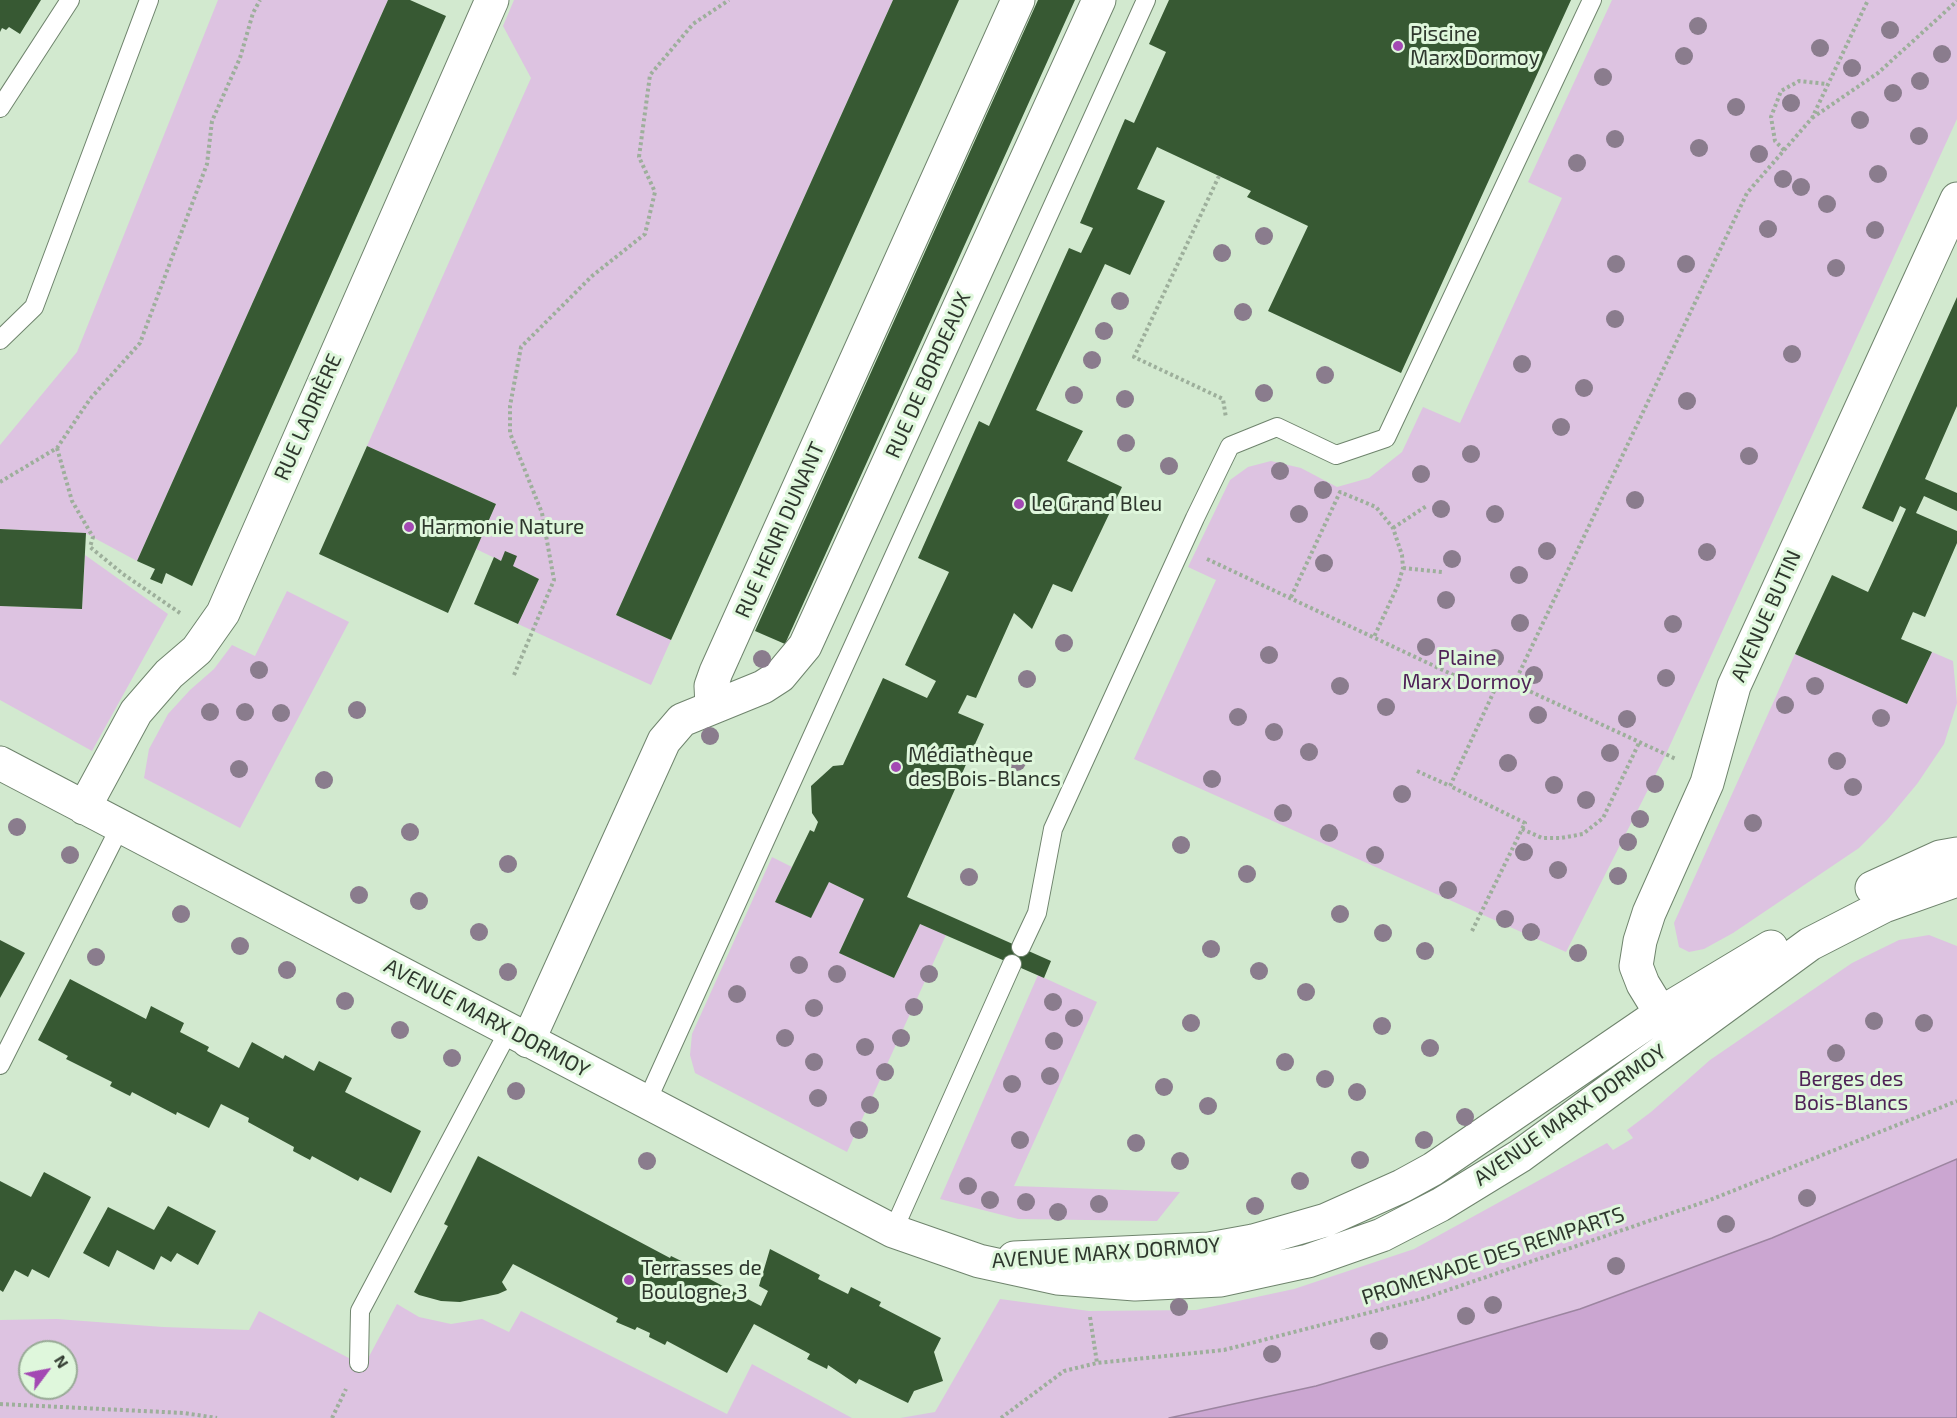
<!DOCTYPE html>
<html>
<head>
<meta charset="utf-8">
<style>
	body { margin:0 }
	#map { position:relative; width:1957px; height:1418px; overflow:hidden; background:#d2e9cf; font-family:"Exo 2",sans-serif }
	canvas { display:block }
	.north { position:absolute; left:18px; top:1340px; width:60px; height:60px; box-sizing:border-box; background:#dff7dc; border:2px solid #98aa96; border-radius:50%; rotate:58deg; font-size:16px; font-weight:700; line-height:24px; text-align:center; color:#2e372d }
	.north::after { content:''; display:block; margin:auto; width:21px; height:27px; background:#a349b3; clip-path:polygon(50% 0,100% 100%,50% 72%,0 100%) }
</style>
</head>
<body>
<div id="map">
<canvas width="1957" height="1418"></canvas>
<div class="north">N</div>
</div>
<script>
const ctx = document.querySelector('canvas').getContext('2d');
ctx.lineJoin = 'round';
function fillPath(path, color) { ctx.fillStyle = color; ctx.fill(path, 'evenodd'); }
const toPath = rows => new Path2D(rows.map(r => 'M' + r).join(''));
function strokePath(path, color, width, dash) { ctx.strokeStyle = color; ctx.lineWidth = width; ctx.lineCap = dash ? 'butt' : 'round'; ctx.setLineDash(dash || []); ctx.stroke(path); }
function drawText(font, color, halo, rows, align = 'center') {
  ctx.font = font + ' "Exo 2",sans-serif'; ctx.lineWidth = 6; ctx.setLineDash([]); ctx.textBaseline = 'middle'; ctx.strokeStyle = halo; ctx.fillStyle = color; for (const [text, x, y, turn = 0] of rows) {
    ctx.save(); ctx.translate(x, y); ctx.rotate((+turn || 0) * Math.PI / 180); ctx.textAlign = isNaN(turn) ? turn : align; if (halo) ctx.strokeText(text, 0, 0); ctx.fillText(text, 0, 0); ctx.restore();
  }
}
fillPath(toPath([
	[218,0,388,0,137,561,85,533,0,529,0,445,77,352],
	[514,0,893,0,616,615,671,640,651,685,518,624,539,579,513,566,506,551,501,561,476,549,496,504,367,446,531,78,503,26],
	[1612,0,1957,0,1957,119,1666,754,1566,952,1134,759,1216,580,1188,567,1230,480,1248,467,1271,461,1301,468,1337,487,1369,478,1402,452,1423,407,1460,423,1562,198,1528,182],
	[85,555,168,614,92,751,0,700,0,606,82,609],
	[287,591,349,622,240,828,144,778,149,749,168,714,190,690,214,669,232,645,255,656],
	[1932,652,1953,661,1957,703,1944,744,1917,784,1887,820,1859,848,1733,933,1704,949,1689,952,1679,947,1674,923,1795,654,1907,704],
	[772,857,792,867,775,902,829,882,864,899,839,953,894,978,920,924,946,935,847,1152,695,1073,690,1055,692,1034],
	[1929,935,1957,946,1957,1159,1772,1238,1580,1309,1316,1386,1169,1418,900,1418,935,1412,1000,1299,1089,1311,1196,1310,1294,1289,1414,1249,1607,1143,1613,1150,1633,1138,1627,1130,1651,1112,1710,1060,1786,1008,1852,963,1899,940],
	[1038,975,1097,1002,1014,1186,1180,1192,1157,1221,1018,1219,940,1199],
	[397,1304,419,1317,451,1324,482,1319,509,1332,521,1311,727,1414,752,1364,852,1418,0,1418,0,1320,57,1319,163,1327,249,1330,259,1311,364,1366],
	[30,1352,66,1352,66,1388,30,1388]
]), '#ddc3e1');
const water = toPath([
	[1957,1159,1957,1418,1169,1418,1316,1386,1580,1309,1772,1238,1957,1159]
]);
fillPath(water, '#cba6d1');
strokePath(water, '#9c85a0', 1.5);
fillPath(toPath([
	[0,0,41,0,20,34,9,27,6,30,2,28,0,32],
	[388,0,410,0,446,16,192,586,166,573,162,584,150,579,155,569,137,561],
	[893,0,959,0,671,640,616,615],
	[1038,0,1075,0,785,644,755,631],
	[1169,0,1571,0,1401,373,1268,311,1308,226,1247,197,1251,191,1157,147,1137,189,1165,201,1130,275,1105,264,1036,410,1083,431,1067,461,1122,487,1072,592,1053,584,1032,629,1014,613,976,698,967,695,958,713,984,724,907,897,1051,961,1044,978,920,924,894,978,839,953,864,899,829,882,811,918,775,902,810,830,814,832,818,822,812,813,811,786,833,766,843,765,883,678,927,698,936,681,905,665,949,572,918,558,979,421,989,426,1069,248,1081,253,1093,228,1080,223,1125,119,1134,123,1166,52,1149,44],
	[1957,297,1957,406,1925,479,1957,493,1957,511,1924,496,1916,513,1957,531,1957,543,1925,617,1913,612,1901,639,1932,652,1907,704,1795,654,1832,575,1868,592,1881,564,1906,509,1900,506,1893,522,1862,508],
	[367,446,496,504,448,613,319,554],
	[0,529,86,533,82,609,0,606],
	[505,551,517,556,513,566,539,579,518,624,474,604,494,557,501,561],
	[0,940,25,953,0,998],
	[70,979,146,1019,151,1006,184,1023,180,1032,209,1047,207,1051,239,1068,252,1042,283,1059,285,1055,314,1071,319,1061,352,1078,345,1092,421,1131,391,1193,360,1177,358,1181,312,1156,310,1160,293,1151,294,1147,248,1122,249,1118,221,1104,209,1128,177,1112,176,1115,132,1092,130,1096,110,1086,112,1082,66,1059,68,1056,38,1040],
	[478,1156,670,1258,671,1256,702,1271,700,1274,761,1306,768,1291,759,1286,770,1249,820,1275,818,1279,848,1294,851,1287,881,1302,879,1306,941,1338,934,1352,943,1381,914,1391,908,1403,859,1379,856,1384,828,1365,827,1369,807,1359,810,1354,754,1324,727,1373,667,1341,665,1345,649,1337,650,1333,637,1327,635,1330,616,1322,618,1318,513,1264,502,1282,507,1290,498,1294,460,1302,441,1301,419,1295,414,1292,448,1226,444,1224],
	[44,1172,91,1197,49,1278,32,1269,28,1277,15,1270,3,1292,0,1290,0,1181,31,1197],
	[168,1206,216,1231,198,1265,177,1253,171,1262,161,1256,154,1270,117,1250,109,1267,83,1253,108,1207,154,1230]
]), '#375933');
const lane = toPath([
	[0,108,70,0],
	[0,340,34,307,149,0],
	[1021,947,1037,913,1053,829,1195,518,1230,446,1277,427,1336,455,1386,438,1592,0],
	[0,1065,120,827],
	[647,1101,1146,0],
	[893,1231,1012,964],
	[359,1363,360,1311,509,1030]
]);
const street = toPath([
	[712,706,711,686,716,672,1018,0],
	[0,763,893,1231,979,1261,1057,1278,1135,1284,1221,1280,1308,1261,1382,1235,1440,1205,1520,1156,1810,944,1884,906,1957,880],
	[84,808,136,712,169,674,197,650,223,613,492,0],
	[1872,888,1940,857,1957,854],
	[1673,1033,1643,984,1636,966,1640,941,1649,913,1707,783,1734,686,1957,199],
	[528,1041,664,741,682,720,763,687,780,676,805,646,1099,0],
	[1014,1258,1209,1249,1253,1241,1326,1220,1402,1186,1433,1169,1661,1013,1771,947]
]);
strokePath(lane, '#6f846d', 20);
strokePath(street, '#6f846d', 35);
strokePath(toPath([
	[1812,118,1878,73,1957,1],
	[1784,150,1775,141,1771,117,1781,91,1799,81,1827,84],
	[1219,176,1134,357,1223,399,1226,418],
	[57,448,72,501,93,537,90,547,123,574,180,613],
	[0,482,57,448,90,399,140,343,207,164,212,121,240,58,253,13,260,0],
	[1393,528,1428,505],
	[1207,559,1481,688,1514,684,1676,759],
	[1403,568,1442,572],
	[1291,597,1340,492,1376,507,1393,528,1402,555,1403,568,1398,585,1374,637],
	[514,675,554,580,542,513,510,433,510,406,521,347,592,276,645,234,655,192,639,157,650,75,693,24,729,0],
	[1514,684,1747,193,1812,118,1868,0],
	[1417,771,1450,786],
	[1522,829,1542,838,1561,838,1583,834,1603,818,1639,743],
	[1472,931,1525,823,1450,786,1496,687],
	[1090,1317,1097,1363],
	[0,1404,184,1413,217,1418],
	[332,1418,346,1389],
	[1001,1418,1064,1371,1097,1363,1224,1350,1422,1299,1710,1200,1957,1101]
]), '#9daf9b', 4, [3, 3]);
strokePath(lane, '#fff', 18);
strokePath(street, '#fff', 33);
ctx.fillStyle = '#8a7c8d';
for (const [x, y] of [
	[1698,26],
	[1890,30],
	[1820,48],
	[1942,54],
	[1684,56],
	[1852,68],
	[1603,77],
	[1920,81],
	[1893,93],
	[1791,103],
	[1736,107],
	[1860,120],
	[1919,136],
	[1615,139],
	[1699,148],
	[1759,154],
	[1577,163],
	[1878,174],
	[1783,179],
	[1801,187],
	[1827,204],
	[1768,229],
	[1875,230],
	[1264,236],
	[1222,253],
	[1616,264],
	[1686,264],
	[1836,268],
	[1120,301],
	[1243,312],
	[1615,319],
	[1104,331],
	[1792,354],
	[1092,360],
	[1522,364],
	[1325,375],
	[1584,388],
	[1264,393],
	[1074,395],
	[1125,399],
	[1687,401],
	[1561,427],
	[1126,443],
	[1471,454],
	[1749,456],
	[1169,466],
	[1280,471],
	[1421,474],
	[1323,490],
	[1635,500],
	[1441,509],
	[1299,514],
	[1495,514],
	[1547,551],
	[1707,552],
	[1452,559],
	[1324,563],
	[1519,575],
	[1446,600],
	[1520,623],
	[1673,624],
	[1064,643],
	[1426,647],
	[1269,655],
	[1495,658],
	[762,659],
	[259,670],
	[1534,675],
	[1666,678],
	[1027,679],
	[1340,686],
	[1815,686],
	[1785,705],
	[1386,707],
	[357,710],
	[210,712],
	[245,712],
	[281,713],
	[1538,715],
	[1238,717],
	[1881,718],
	[1627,719],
	[1274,732],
	[710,736],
	[1309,752],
	[1610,753],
	[1837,761],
	[1017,762],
	[1508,763],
	[239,769],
	[1212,779],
	[324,780],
	[1655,784],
	[1554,785],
	[1853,787],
	[1402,794],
	[1586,800],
	[1283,813],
	[1640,819],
	[1753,823],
	[17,827],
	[410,832],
	[1329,833],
	[1628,842],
	[1181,845],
	[1524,852],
	[70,855],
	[1375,855],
	[508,864],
	[1558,870],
	[1247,874],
	[1618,876],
	[969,877],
	[1448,890],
	[359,895],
	[419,901],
	[181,914],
	[1340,914],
	[1505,919],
	[479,932],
	[1531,932],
	[1383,933],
	[240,946],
	[1211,949],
	[1425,951],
	[1578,953],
	[96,957],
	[799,965],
	[287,970],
	[1259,971],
	[508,972],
	[837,974],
	[929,974],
	[1306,992],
	[737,994],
	[345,1001],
	[1053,1002],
	[914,1007],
	[814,1008],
	[1074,1018],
	[1874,1021],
	[1191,1023],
	[1924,1023],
	[1382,1026],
	[400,1030],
	[785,1038],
	[901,1038],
	[1054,1041],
	[865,1047],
	[1430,1048],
	[1836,1053],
	[452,1058],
	[814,1062],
	[1285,1062],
	[885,1072],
	[1050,1076],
	[1325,1079],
	[1012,1084],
	[1164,1087],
	[516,1091],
	[1357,1092],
	[818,1098],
	[870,1105],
	[1208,1106],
	[1465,1117],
	[859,1130],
	[1020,1140],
	[1424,1140],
	[1136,1143],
	[1360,1160],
	[647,1161],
	[1180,1161],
	[1300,1181],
	[968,1186],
	[1807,1198],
	[990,1200],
	[1026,1202],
	[1099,1204],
	[1255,1206],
	[1058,1212],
	[1726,1224],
	[1616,1266],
	[1493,1305],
	[1179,1307],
	[1466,1316],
	[1379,1341],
	[1272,1354]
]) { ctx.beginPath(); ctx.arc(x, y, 9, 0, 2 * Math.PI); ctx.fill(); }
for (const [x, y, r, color] of [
	[1398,46,6,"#a349b3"],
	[1019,504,6,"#a349b3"],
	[409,527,6,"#a349b3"],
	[896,767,6,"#a349b3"],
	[629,1280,6,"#a349b3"]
]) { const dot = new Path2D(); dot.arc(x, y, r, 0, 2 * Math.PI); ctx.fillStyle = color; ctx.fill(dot); strokePath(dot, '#dff7dc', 2); }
drawText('21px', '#2e372d', '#dff7dc', [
	["Piscine",1410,34],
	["Marx Dormoy",1410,58],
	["Le Grand Bleu",1031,504],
	["Harmonie Nature",421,527],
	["Médiathèque",908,755],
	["des Bois-Blancs",908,779],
	["Terrasses de",641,1268],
	["Boulogne 3",641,1292]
], 'left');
drawText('21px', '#2e372d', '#dff7dc', [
	["RUE DE BORDEAUX",928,375,-66],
	["RUE LADRIÈRE",308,417,-66],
	["RUE HENRI DUNANT",780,530,-66],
	["AVENUE BUTIN",1766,616,-66],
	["AVENUE MARX DORMOY",487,1018,28],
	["AVENUE MARX DORMOY",1570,1115,-35],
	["AVENUE MARX DORMOY",1106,1253,-4],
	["PROMENADE DES REMPARTS",1493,1256,-18]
]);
drawText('21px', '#4f2257', '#dff7dc', [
	["Plaine",1467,658],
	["Marx Dormoy",1467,682],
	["Berges des",1851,1079],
	["Bois-Blancs",1851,1103]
]);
</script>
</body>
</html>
